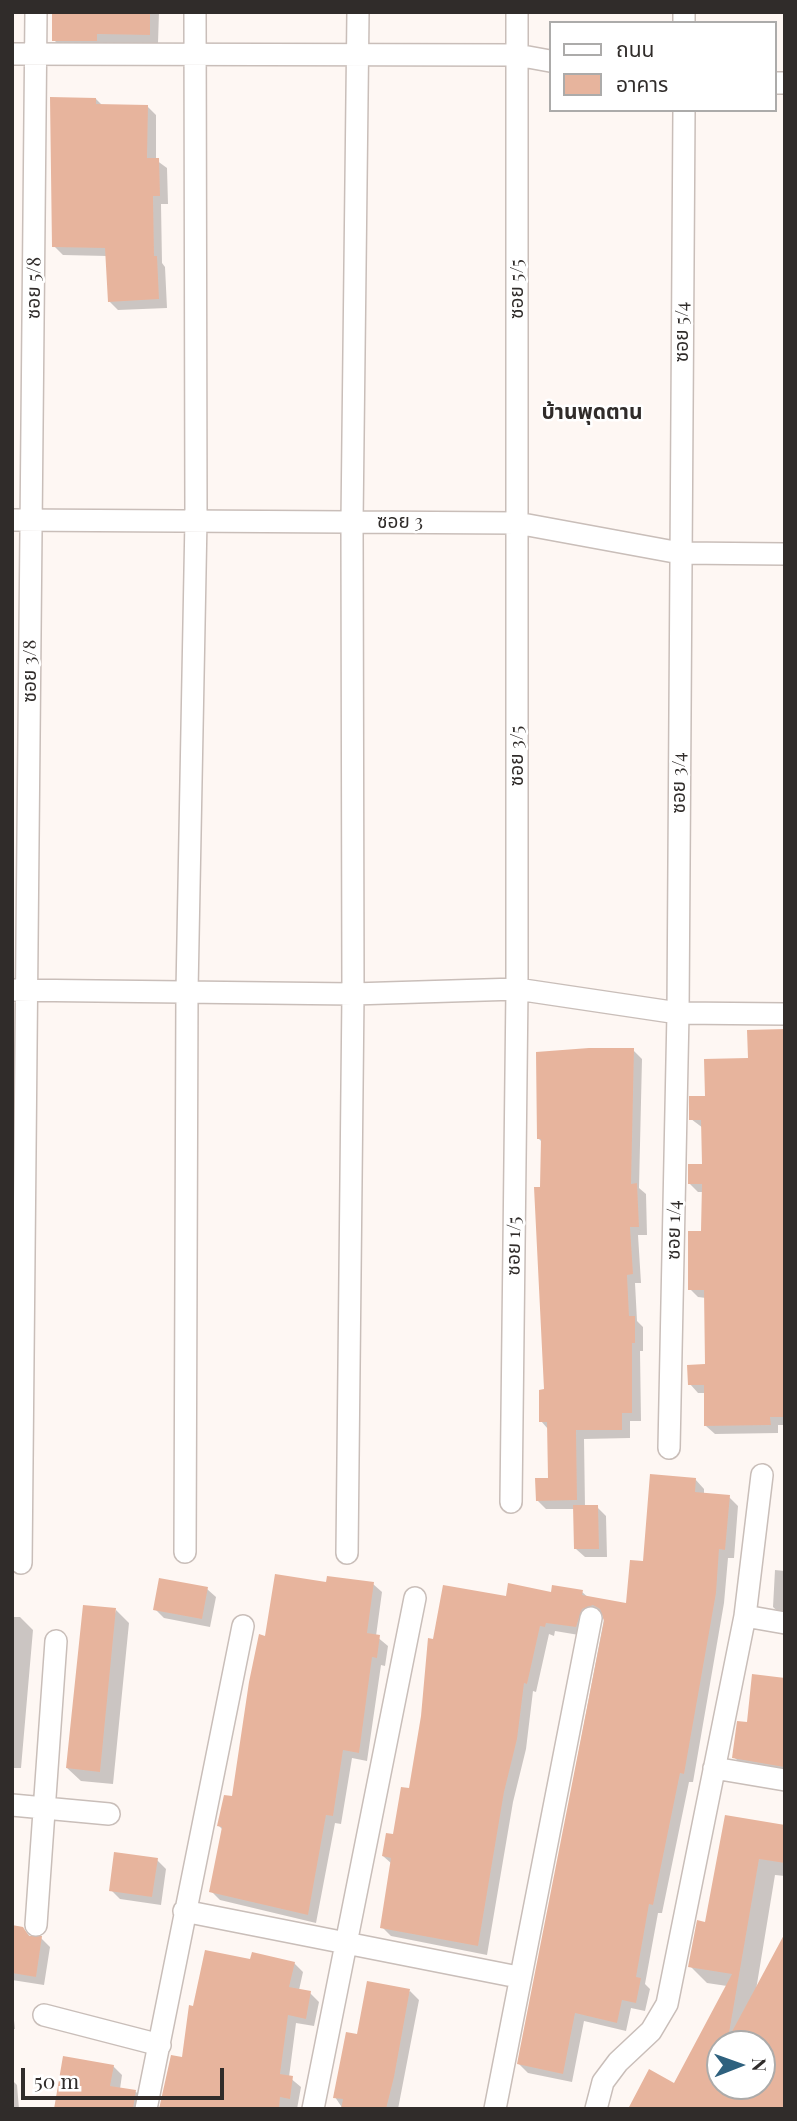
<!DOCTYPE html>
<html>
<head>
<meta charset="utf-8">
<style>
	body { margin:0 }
	#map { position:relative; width:797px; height:2121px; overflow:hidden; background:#fef7f3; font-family:"Playfair Display","Noto Sans Thai",serif }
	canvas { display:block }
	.frame { position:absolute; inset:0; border:14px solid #302c2a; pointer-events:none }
	.legend { position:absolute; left:549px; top:21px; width:228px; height:91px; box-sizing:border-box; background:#fff; border:2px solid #acabaa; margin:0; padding:9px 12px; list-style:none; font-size:21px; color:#302c2a }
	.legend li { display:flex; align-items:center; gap:14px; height:35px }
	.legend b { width:35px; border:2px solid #acabaa }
	.north { position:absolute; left:706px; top:2030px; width:70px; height:70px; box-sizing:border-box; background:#fff; border:2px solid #acabaa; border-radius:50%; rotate:89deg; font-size:19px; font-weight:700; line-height:28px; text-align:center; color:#302c2a }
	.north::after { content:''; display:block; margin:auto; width:24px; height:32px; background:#2e617e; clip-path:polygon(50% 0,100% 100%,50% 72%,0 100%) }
	.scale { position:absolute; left:21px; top:2068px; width:203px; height:32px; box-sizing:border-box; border:4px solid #302c2a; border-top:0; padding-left:9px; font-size:21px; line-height:24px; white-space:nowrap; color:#302c2a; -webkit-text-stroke:5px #fff; paint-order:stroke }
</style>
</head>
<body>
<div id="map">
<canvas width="797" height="2121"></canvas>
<div class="frame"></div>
<ul class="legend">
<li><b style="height:9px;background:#fff"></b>ถนน</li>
<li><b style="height:19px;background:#e7b49d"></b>อาคาร</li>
</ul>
<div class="north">N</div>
<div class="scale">50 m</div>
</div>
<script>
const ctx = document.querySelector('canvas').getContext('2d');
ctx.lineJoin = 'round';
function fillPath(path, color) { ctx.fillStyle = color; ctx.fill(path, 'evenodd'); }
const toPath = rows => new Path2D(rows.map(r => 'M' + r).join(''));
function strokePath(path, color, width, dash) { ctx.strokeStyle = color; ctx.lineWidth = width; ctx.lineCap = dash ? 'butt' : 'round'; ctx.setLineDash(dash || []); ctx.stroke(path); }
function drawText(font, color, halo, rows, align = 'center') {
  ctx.font = font + ' "Playfair Display","Noto Sans Thai",serif'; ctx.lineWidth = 5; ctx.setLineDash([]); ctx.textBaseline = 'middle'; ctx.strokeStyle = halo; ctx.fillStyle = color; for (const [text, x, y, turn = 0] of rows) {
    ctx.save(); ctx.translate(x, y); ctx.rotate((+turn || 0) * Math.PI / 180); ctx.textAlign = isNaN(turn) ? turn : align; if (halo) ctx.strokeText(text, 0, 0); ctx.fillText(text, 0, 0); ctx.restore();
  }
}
fillPath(toPath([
	[54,12,159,12,158,43,105,43,105,49,63,49,54,40],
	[96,99,103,106,147,106,156,115,156,160,167,168,168,204,161,204,162,263,165,267,167,308,118,310,109,301,107,256,63,255,54,246],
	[785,1031,785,1425,778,1425,778,1433,715,1434,706,1426,705,1393,698,1393,690,1384,707,1366,706,1298,698,1297,690,1289,703,1233,703,1192,698,1192,689,1183,704,1166,703,1128,691,1119,707,1098],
	[633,1050,642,1059,639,1188,646,1194,647,1235,638,1235,641,1283,635,1283,637,1321,643,1327,643,1351,640,1351,641,1421,630,1421,630,1438,584,1439,585,1507,597,1507,606,1516,607,1557,585,1557,576,1549,575,1509,546,1509,537,1500,549,1480,548,1429,541,1421,546,1391,543,1143,539,1139],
	[695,1479,704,1489,704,1495,729,1497,738,1506,734,1558,728,1558,724,1603,693,1782,689,1782,662,1913,658,1913,645,1984,650,1989,645,2011,631,2008,626,2031,584,2021,572,2082,528,2073,519,2064,605,1614,590,1619,585,1636,555,1631,554,1636,549,1634,536,1692,533,1691,526,1749,513,1802,487,1955,391,1936,382,1927,392,1864,383,1856,395,1836,410,1790,435,1641,507,1598,582,1592,589,1598,628,1606,645,1563],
	[775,1570,785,1571,785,1618,773,1607],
	[328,1584,373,1584,382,1592,376,1636,388,1646,385,1666,381,1665,367,1761,352,1758,341,1824,335,1823,316,1923,220,1900,211,1891,223,1830,219,1826,234,1798,267,1638],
	[207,1589,216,1597,210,1627,164,1618,155,1609],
	[116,1610,129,1623,113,1784,81,1781,67,1768],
	[12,1617,20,1617,33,1630,21,1768,12,1768],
	[785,1680,785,1775,745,1768,734,1757,748,1724],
	[785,1826,785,1876,775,1875,756,1990,785,2109,675,2085,727,1986,707,1983,690,1966,706,1924],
	[720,2044,762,2044,762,2086,720,2086],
	[157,1860,166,1869,161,1905,120,1899,111,1890],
	[12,1927,22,1928,32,1938,41,1938,50,1947,44,1985,12,1980],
	[252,1961,294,1963,303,1972,299,1990,310,1993,319,2002,314,2026,296,2023,289,2077,301,2087,297,2109,161,2109,183,2059,194,2008],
	[410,1991,419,2000,398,2109,343,2109,335,2097,359,2036],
	[12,2003,15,2029,12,2029],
	[113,2066,122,2075,120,2089,136,2092,144,2100,143,2109,55,2109],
	[12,2080,17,2085,19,2109,12,2109]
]), '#0003');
fillPath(toPath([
	[52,12,150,12,150,35,97,34,97,41,52,41],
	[50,97,96,98,96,104,148,105,147,158,159,158,160,196,153,196,154,256,157,256,159,299,108,302,105,248,52,247],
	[785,1029,785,1417,770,1417,771,1425,704,1426,704,1385,688,1385,687,1365,705,1364,704,1290,688,1290,688,1231,701,1231,702,1184,688,1184,688,1164,702,1164,701,1120,689,1120,689,1096,705,1096,704,1059,748,1058,747,1030],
	[589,1048,634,1048,631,1184,637,1183,639,1227,630,1227,633,1274,627,1275,629,1316,635,1316,635,1343,632,1343,632,1413,622,1413,622,1430,576,1430,577,1500,536,1501,535,1478,548,1478,547,1422,539,1422,539,1390,544,1389,534,1187,540,1187,541,1139,537,1139,536,1052],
	[650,1474,696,1478,695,1492,730,1495,725,1550,719,1549,716,1593,684,1774,680,1773,653,1905,649,1904,636,1977,641,1978,636,2003,622,2000,617,2023,575,2013,563,2074,517,2064,604,1621,600,1609,593,1605,582,1609,576,1627,546,1623,545,1627,540,1626,527,1684,524,1683,517,1739,504,1792,478,1946,380,1928,391,1858,382,1856,386,1833,393,1834,401,1787,409,1788,421,1716,428,1638,433,1639,443,1585,506,1596,508,1583,551,1592,552,1585,583,1590,582,1595,626,1603,630,1560,643,1561],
	[573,1505,598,1505,599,1549,574,1549],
	[275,1574,326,1582,327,1576,374,1582,367,1633,380,1635,377,1658,372,1657,359,1753,343,1750,333,1816,326,1815,308,1915,209,1892,222,1827,217,1826,224,1795,232,1796,249,1682,259,1634,265,1636],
	[159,1578,208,1587,202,1619,153,1610],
	[83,1605,116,1608,100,1772,66,1768],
	[752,1674,785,1678,784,1767,732,1758,737,1721,747,1722],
	[725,1815,785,1825,785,1863,759,1859,728,2039,785,1933,785,2109,628,2109,649,2069,674,2083,732,1974,688,1967,697,1920,705,1922],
	[720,2044,762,2044,762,2086,720,2086],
	[114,1852,158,1858,152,1897,109,1891],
	[12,1925,23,1927,29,1936,42,1936,36,1977,12,1973],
	[205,1950,250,1959,252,1952,295,1962,289,1987,311,1991,306,2019,288,2015,280,2074,293,2076,290,2099,280,2097,279,2109,159,2109,171,2055,182,2057,189,2005,193,2006],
	[367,1981,410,1989,394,2077,386,2109,341,2109,343,2099,333,2098,346,2032,357,2034],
	[63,2056,114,2065,110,2086,136,2090,133,2109,54,2109]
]), '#e7b49d');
const street = toPath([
	[684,12,684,23],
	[12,54,517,55,550,61],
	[774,83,785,83],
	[12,520,517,523,680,553,785,554],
	[12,990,353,994,517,989,678,1013,785,1014],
	[669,1448,678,1013,684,110],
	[511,1502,517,989,517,12],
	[185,1552,187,991,196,519,195,12],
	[347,1553,353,994,352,522,358,12],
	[21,1563,36,12],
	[745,1616,785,1623],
	[714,1768,785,1780],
	[12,1805,109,1814],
	[184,1911,518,1977],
	[36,1925,56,1641],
	[44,2015,160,2045],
	[146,2109,243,1626],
	[313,2109,415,1598],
	[495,2109,591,1618],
	[596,2109,603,2082,618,2062,651,2031,667,2004,745,1616,762,1475]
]);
strokePath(street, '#c9beb9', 24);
strokePath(street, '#fff', 21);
drawText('19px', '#302c2a', '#fff', [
	["ซอย 5/8",34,288,-89],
	["ซอย 5/5",517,289,-90],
	["ซอย 5/4",682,332,-90],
	["ซอย 3",400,522],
	["ซอย 3/8",30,671,-90],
	["ซอย 3/5",517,756,-90],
	["ซอย 3/4",679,783,-90],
	["ซอย 1/4",674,1230,-89],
	["ซอย 1/5",514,1246,-89]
]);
drawText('bold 21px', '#302c2a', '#fff', [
	["บ้านพุดตาน",592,412]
]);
</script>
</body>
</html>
